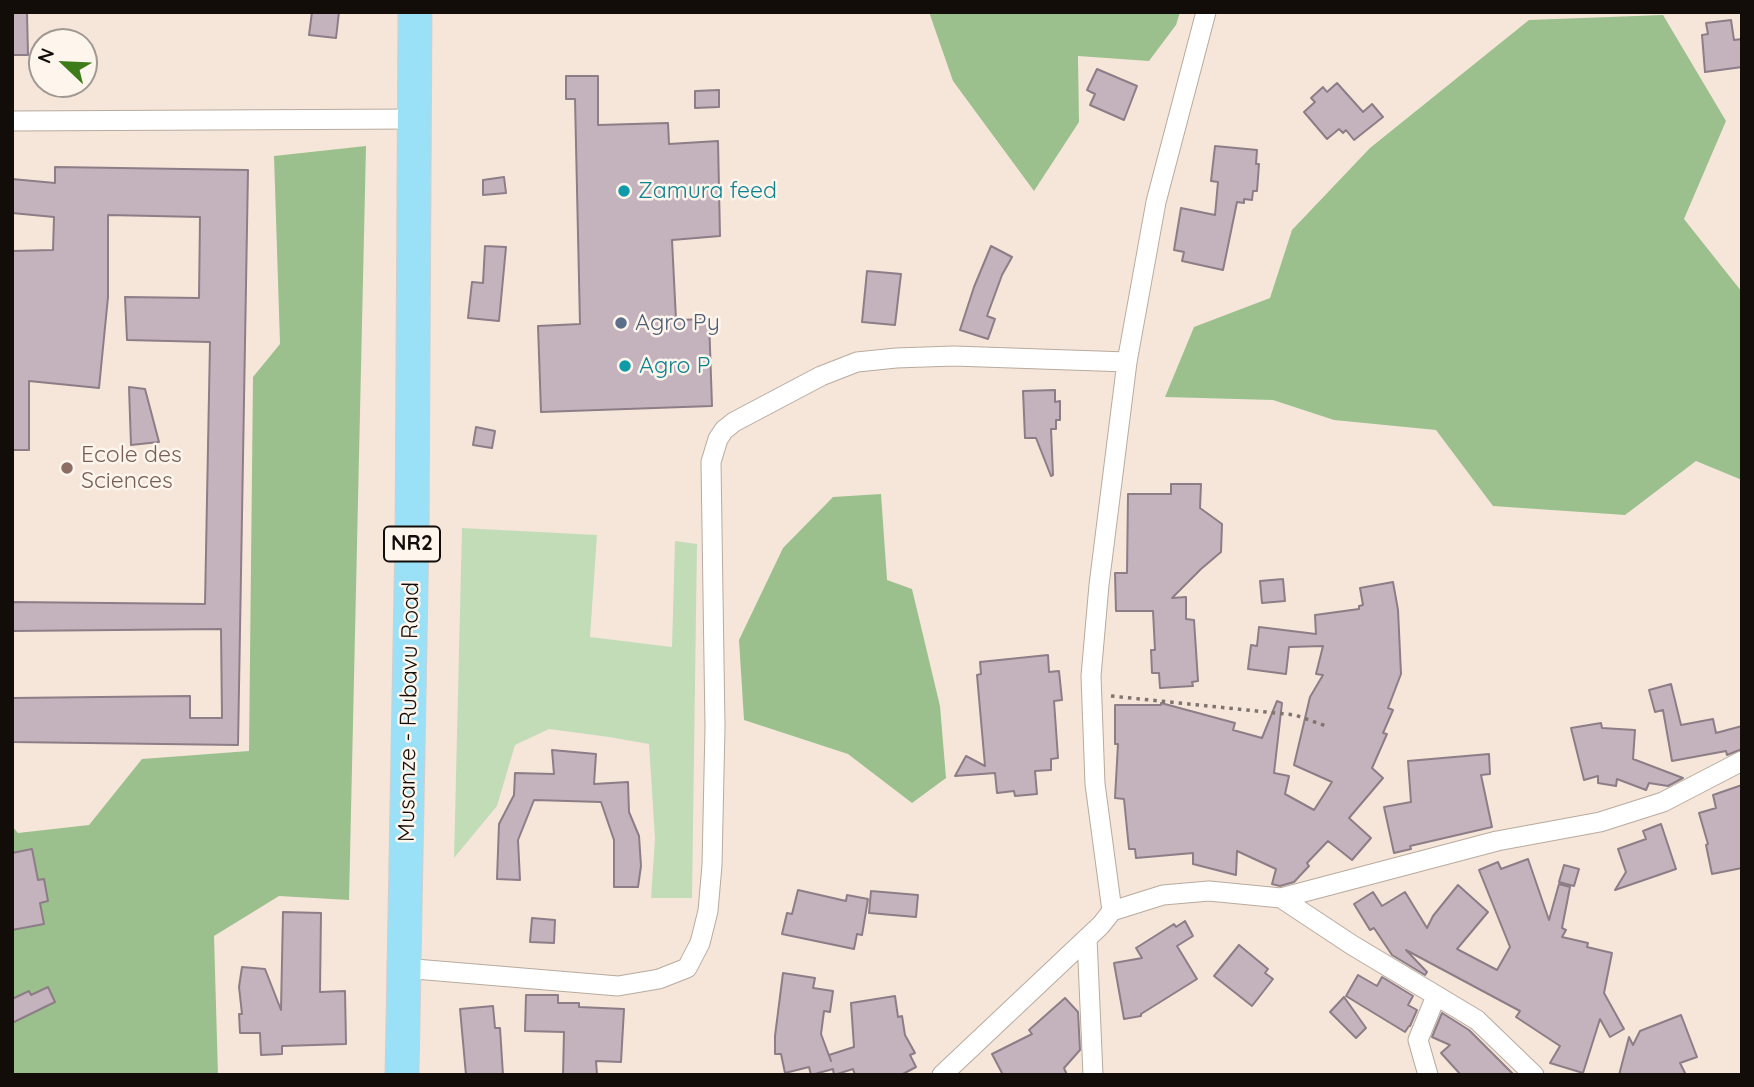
<!DOCTYPE html>
<html>
<head>
<meta charset="utf-8">
<style>
	body { margin:0 }
	#map { position:relative; width:1754px; height:1087px; overflow:hidden; background:#f6e6da; font-family:Quicksand,sans-serif }
	canvas { display:block }
	.frame { position:absolute; inset:0; border:14px solid #120d09; pointer-events:none }
	.north { position:absolute; left:28px; top:28px; width:70px; height:70px; box-sizing:border-box; background:#fef5ed; border:2px solid #a09892; border-radius:50%; rotate:293deg; font-size:19px; font-weight:700; line-height:28px; text-align:center; color:#120d09 }
	.north::after { content:''; display:block; margin:auto; width:24px; height:32px; background:#3c7c1b; clip-path:polygon(50% 0,100% 100%,50% 72%,0 100%) }
</style>
</head>
<body>
<div id="map">
<canvas width="1754" height="1087"></canvas>
<div class="frame"></div>
<div class="north">N</div>
</div>
<script>
const ctx = document.querySelector('canvas').getContext('2d');
ctx.lineJoin = 'round';
function fillPath(path, color) { ctx.fillStyle = color; ctx.fill(path, 'evenodd'); }
const toPath = rows => new Path2D(rows.map(r => 'M' + r).join(''));
function strokePath(path, color, width, dash) { ctx.strokeStyle = color; ctx.lineWidth = width; ctx.lineCap = dash ? 'butt' : 'round'; ctx.setLineDash(dash || []); ctx.stroke(path); }
function drawText(font, color, halo, rows, align = 'center') {
  ctx.font = font + ' Quicksand,sans-serif'; ctx.lineWidth = 5; ctx.setLineDash([]); ctx.textBaseline = 'middle'; ctx.strokeStyle = halo; ctx.fillStyle = color; for (const [text, x, y, turn = 0] of rows) {
    ctx.save(); ctx.translate(x, y); ctx.rotate((+turn || 0) * Math.PI / 180); ctx.textAlign = isNaN(turn) ? turn : align; if (halo) ctx.strokeText(text, 0, 0); ctx.fillText(text, 0, 0); ctx.restore();
  }
}
fillPath(toPath([
	[462,528,597,535,590,637,672,647,675,541,697,544,692,898,651,898,655,839,649,744,609,737,549,729,515,745,497,806,454,858]
]), '#c2dcb8');
fillPath(toPath([
	[929,12,1180,12,1176,25,1149,61,1078,56,1079,122,1034,191,953,81],
	[1663,15,1726,121,1684,219,1742,292,1742,480,1696,461,1625,515,1493,506,1436,430,1334,420,1273,400,1165,397,1194,327,1270,298,1292,230,1370,148,1529,20],
	[366,146,349,900,279,896,214,936,218,1075,12,1075,12,826,18,833,89,825,142,759,249,751,253,377,280,344,274,156],
	[881,494,887,580,912,589,940,706,946,778,912,803,848,754,744,720,739,640,783,548,833,497]
]), '#9bc08d');
const building = toPath([
	[12,12,27,12,28,55,12,55,12,12],
	[312,12,339,12,336,38,309,35,312,12],
	[1731,20,1734,40,1742,39,1742,67,1705,72,1702,35,1708,34,1706,23,1731,20],
	[1097,69,1137,86,1124,120,1090,105,1095,94,1087,90,1097,69],
	[566,76,598,76,598,125,668,123,669,144,718,141,720,236,672,240,676,320,709,319,712,406,541,412,538,326,580,324,575,99,566,99,566,76],
	[1337,83,1363,112,1372,104,1383,117,1354,140,1346,130,1343,133,1339,129,1327,139,1304,112,1315,102,1311,98,1323,87,1327,92,1337,83],
	[719,90,719,107,695,108,695,91,719,90],
	[1215,146,1257,150,1256,164,1259,164,1257,191,1253,191,1252,200,1244,199,1244,203,1237,202,1223,270,1182,261,1184,252,1174,250,1181,208,1215,215,1218,182,1211,181,1215,146],
	[55,167,248,170,238,745,12,742,12,698,190,696,190,718,222,718,221,629,12,631,12,602,205,604,210,342,127,340,125,297,199,298,200,217,108,215,108,297,99,388,29,381,29,450,12,450,12,251,53,250,54,217,12,213,12,179,55,183,55,167],
	[504,177,506,193,483,195,483,180,504,177],
	[485,246,506,247,499,321,468,318,472,282,483,283,485,246],
	[991,246,1012,257,1002,275,987,316,995,319,988,339,960,330,974,287,991,246],
	[867,271,901,274,895,325,862,322,867,271],
	[129,387,145,389,159,442,131,445,129,387],
	[1055,390,1055,402,1060,401,1060,420,1056,420,1056,429,1051,429,1053,475,1051,476,1036,438,1025,438,1023,391,1055,390],
	[476,427,495,431,492,448,473,445,476,427],
	[1171,484,1201,484,1200,508,1222,524,1221,552,1201,569,1172,598,1186,597,1186,619,1194,620,1198,681,1192,682,1193,686,1160,688,1159,673,1152,673,1151,650,1155,650,1153,611,1116,611,1115,573,1127,573,1128,494,1171,494,1171,484],
	[1283,579,1285,601,1262,603,1260,581,1283,579],
	[1393,582,1398,610,1401,674,1388,708,1393,710,1383,733,1387,734,1372,768,1383,778,1349,818,1371,838,1352,860,1328,841,1307,863,1309,866,1294,882,1280,886,1272,884,1276,869,1237,851,1236,875,1193,864,1193,853,1136,858,1135,849,1129,849,1124,799,1115,798,1118,744,1115,744,1115,705,1161,705,1161,703,1235,723,1233,730,1262,738,1277,701,1282,703,1274,773,1289,776,1285,794,1314,810,1332,782,1294,765,1310,697,1323,675,1316,674,1323,646,1289,647,1286,674,1248,669,1251,645,1257,646,1259,627,1316,634,1315,615,1359,609,1359,606,1363,605,1360,588,1393,582],
	[1048,655,1049,672,1059,671,1062,700,1054,701,1058,758,1051,759,1051,770,1035,771,1037,794,1015,796,1014,791,997,793,995,773,955,776,966,756,985,766,977,675,981,674,980,662,1048,655],
	[1671,684,1681,725,1713,719,1716,733,1742,726,1742,749,1727,755,1726,751,1672,761,1663,710,1655,712,1649,690,1671,684],
	[1601,723,1602,728,1635,730,1633,759,1683,778,1668,786,1649,783,1646,790,1617,779,1616,786,1598,783,1598,776,1584,780,1571,728,1601,723],
	[552,750,596,754,594,784,628,782,629,812,639,836,641,866,638,887,614,887,614,840,601,802,534,800,518,840,520,880,497,879,499,824,514,795,515,773,554,774,552,750],
	[1489,754,1490,774,1481,775,1492,827,1410,846,1411,849,1394,853,1384,807,1411,802,1408,761,1489,754],
	[1742,785,1742,868,1712,874,1706,845,1708,844,1699,813,1716,808,1713,795,1742,785],
	[1661,824,1676,869,1615,890,1626,872,1618,849,1646,839,1643,831,1661,824],
	[32,849,38,880,44,879,48,901,40,903,44,924,12,930,12,853,32,849],
	[1528,859,1549,920,1559,884,1570,887,1562,928,1566,930,1562,937,1588,943,1587,947,1612,953,1604,993,1624,1029,1610,1037,1600,1019,1583,1073,1550,1063,1560,1046,1516,1017,1520,1011,1406,950,1427,972,1425,975,1392,955,1374,928,1370,930,1354,904,1373,892,1382,906,1405,892,1427,928,1433,916,1458,885,1488,912,1457,949,1497,970,1510,947,1479,870,1498,862,1501,869,1528,859],
	[1564,865,1579,869,1574,886,1559,882,1564,865],
	[798,890,846,901,847,895,868,899,862,935,857,934,854,949,782,934,787,913,792,914,798,890],
	[871,891,918,895,916,917,869,913,871,891],
	[283,912,321,913,320,992,345,991,346,1044,282,1046,282,1054,261,1055,260,1033,240,1033,239,1014,242,1014,239,987,242,967,265,969,281,1010,283,912],
	[532,918,555,920,554,943,530,942,532,918],
	[1185,921,1193,936,1177,946,1197,979,1141,1014,1141,1016,1124,1019,1114,963,1142,958,1136,948,1174,924,1176,927,1185,921],
	[1239,945,1268,969,1265,973,1273,979,1252,1006,1214,976,1239,945],
	[783,973,815,978,813,988,833,991,830,1012,824,1011,821,1034,831,1061,829,1055,854,1047,851,1003,895,996,898,1017,902,1016,905,1035,915,1053,910,1055,916,1067,901,1075,855,1075,853,1069,834,1075,833,1069,811,1075,809,1067,785,1073,781,1054,775,1054,775,1036,783,973],
	[1358,975,1377,986,1382,977,1413,996,1408,1005,1417,1010,1410,1026,1409,1026,1405,1032,1346,996,1358,975],
	[48,987,55,1002,12,1023,12,999,29,991,31,995,48,987],
	[526,995,558,995,558,1003,579,1003,579,1007,624,1009,621,1062,596,1061,597,1075,563,1075,564,1032,525,1031,526,995],
	[1344,997,1366,1028,1356,1038,1330,1012,1344,997],
	[1065,998,1078,1012,1080,1050,1064,1068,1067,1075,1003,1075,992,1054,1032,1034,1029,1030,1065,998],
	[493,1006,495,1028,500,1028,503,1075,466,1075,460,1009,493,1006],
	[1442,1013,1469,1030,1514,1075,1461,1075,1441,1053,1450,1045,1432,1037,1442,1013],
	[1681,1015,1697,1057,1680,1063,1686,1075,1619,1075,1629,1037,1633,1045,1640,1031,1681,1015]
]);
fillPath(building, '#c4b3bd');
strokePath(building, '#8c7d86', 2);
const minor = toPath([
	[12,121,415,119],
	[1281,898,1352,945,1477,1020,1534,1075],
	[1112,911,1095,784,1091,676,1099,585,1127,362,1156,202,1206,12],
	[1087,938,1093,1075],
	[403,968,618,986,659,979,687,968,700,943,708,911,712,865,715,727,711,462,718,439,724,430,734,422,821,376,857,362,896,358,954,356,1127,362],
	[942,1075,1101,925,1112,911,1163,895,1209,891,1281,898,1497,841,1600,822,1663,802,1742,761],
	[1428,1075,1418,1040,1436,996]
]);
const trunk = toPath([
	[402,1075,412,535,415,12]
]);
strokePath(minor, '#b8aa9e', 21);
strokePath(trunk, '#d0cfce', 35);
strokePath(toPath([
	[1111,696,1295,715,1326,726]
]), '#80756e', 3.5, [3.5, 5]);
strokePath(minor, '#fff', 19);
strokePath(trunk, '#9ae0f7', 33);
for (const [x, y, r, color] of [
	[624,191,7,"#0f9aa8"],
	[621,323,7,"#5c6f8a"],
	[625,366,7,"#0f9aa8"],
	[67,468,7,"#8d6e63"]
]) { const dot = new Path2D(); dot.arc(x, y, r, 0, 2 * Math.PI); ctx.fillStyle = color; ctx.fill(dot); strokePath(dot, '#fef5ed', 2.5); }
for (const [x, y, w] of [
	[412,544,56]
]) { const box = new Path2D(); box.roundRect(x - w / 2, y - 17.5, w, 35, 5); ctx.fillStyle = '#fef5ed'; ctx.fill(box); strokePath(box, '#120d09', 2); }
drawText('bold 21px', '#120d09', null, [
	["NR2",412,544]
]);
drawText('23px', '#0d838f', '#fef5ed', [
	["Zamura feed",638,191],
	["Agro P",639,366]
], 'left');
drawText('23px', '#4e5e75', '#fef5ed', [
	["Agro Py",635,323]
], 'left');
drawText('23px', '#785e54', '#fef5ed', [
	["Ecole des",81,455],
	["Sciences",81,481]
], 'left');
drawText('23px', '#120d09', '#fef5ed', [
	["Musanze - Rubavu Road",409,712,-89]
]);
</script>
</body>
</html>
